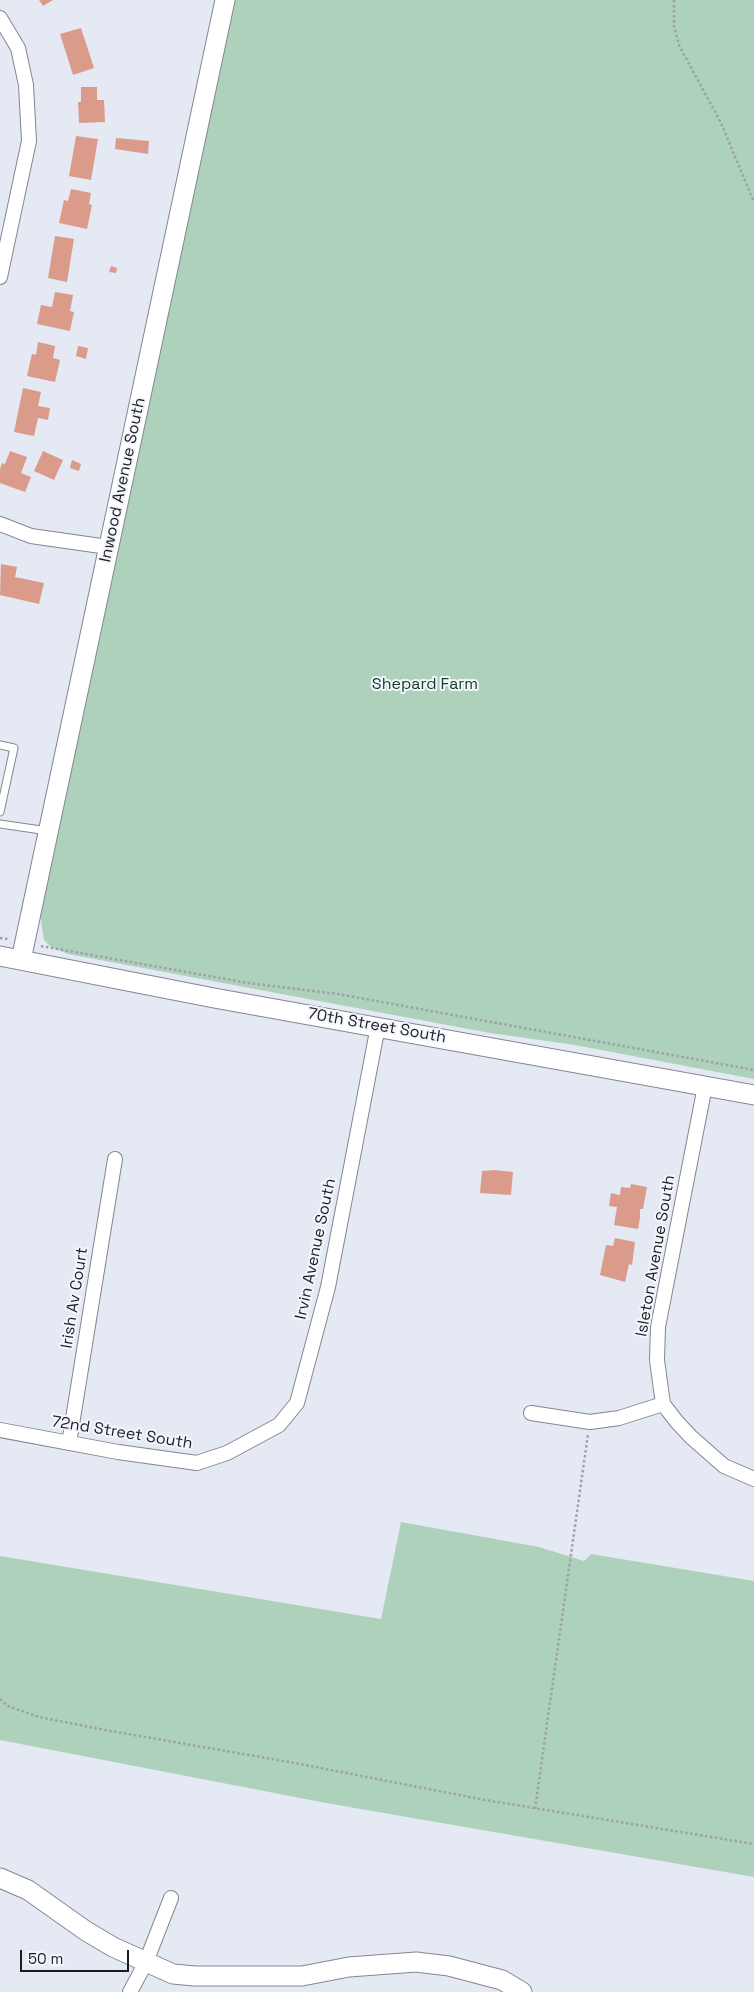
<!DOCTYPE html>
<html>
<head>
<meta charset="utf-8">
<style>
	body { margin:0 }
	#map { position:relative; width:754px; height:1992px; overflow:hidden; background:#e5e9f4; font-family:"Space Grotesk",sans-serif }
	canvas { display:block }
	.scale { position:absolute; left:20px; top:1950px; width:109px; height:22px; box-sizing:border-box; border:2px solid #1c1d21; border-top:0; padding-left:6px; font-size:15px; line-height:18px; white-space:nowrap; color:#1c1d21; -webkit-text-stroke:4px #f4f6fd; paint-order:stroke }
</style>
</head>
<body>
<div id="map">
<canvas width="754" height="1992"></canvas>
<div class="scale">50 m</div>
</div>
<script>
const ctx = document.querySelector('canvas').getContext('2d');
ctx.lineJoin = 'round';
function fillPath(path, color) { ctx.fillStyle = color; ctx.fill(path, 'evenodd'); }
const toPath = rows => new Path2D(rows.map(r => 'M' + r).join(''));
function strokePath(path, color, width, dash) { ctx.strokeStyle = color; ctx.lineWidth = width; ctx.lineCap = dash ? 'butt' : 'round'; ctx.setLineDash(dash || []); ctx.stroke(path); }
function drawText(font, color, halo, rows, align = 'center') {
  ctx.font = font + ' "Space Grotesk",sans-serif'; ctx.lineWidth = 4; ctx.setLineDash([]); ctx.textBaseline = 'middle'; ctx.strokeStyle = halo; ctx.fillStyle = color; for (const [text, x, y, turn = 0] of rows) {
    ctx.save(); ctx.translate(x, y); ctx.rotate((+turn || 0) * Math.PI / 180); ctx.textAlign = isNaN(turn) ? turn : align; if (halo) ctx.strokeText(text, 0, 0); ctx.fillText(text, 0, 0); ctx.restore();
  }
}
fillPath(toPath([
	[232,0,754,0,754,1079,575,1045,490,1033,68,954,51,947,44,940,40,913],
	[401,1522,539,1547,584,1561,591,1554,754,1581,754,1877,326,1803,0,1740,0,1556,381,1619]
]), '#aed1bb');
fillPath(toPath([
	[39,0,53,0,43,6],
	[81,28,94,68,73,75,60,34],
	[81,87,97,87,97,100,104,100,105,122,79,123,78,102,81,102],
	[76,136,98,139,91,180,69,176],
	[116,138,149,141,148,154,115,149],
	[71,189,91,193,89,204,92,205,87,229,59,223,64,200,68,201],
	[55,236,74,239,67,282,48,278],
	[111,266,117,268,116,273,109,272],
	[55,292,73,295,70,311,74,312,70,331,37,324,41,305,52,307],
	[38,342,55,346,53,358,60,360,55,382,27,376,32,354,36,355],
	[78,346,88,348,86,359,76,356],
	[23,388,41,392,38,406,50,408,48,420,38,418,34,436,14,432],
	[10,451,27,457,21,473,31,477,25,492,0,483,0,469,2,463,5,464],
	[43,451,63,460,54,480,34,471],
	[72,460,81,464,79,471,70,468],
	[1,564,17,567,15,577,44,583,39,604,0,595],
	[494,1170,513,1172,511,1195,480,1193,482,1171],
	[631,1184,647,1187,643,1209,640,1209,640,1218,638,1229,614,1225,617,1207,609,1206,611,1193,620,1195,621,1187,630,1188],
	[615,1238,635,1242,632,1265,629,1264,625,1282,600,1275,606,1245,613,1246]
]), '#da9b8a');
const lane = toPath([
	[0,745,14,748,0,812],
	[0,824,48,831]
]);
const street = toPath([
	[0,18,18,48,26,85,29,141,0,277],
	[0,524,31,536,108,547],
	[705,1086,658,1327,657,1360,663,1404,677,1422,691,1437,724,1466,754,1479],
	[531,1413,590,1422,619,1418,663,1404],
	[0,1430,118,1452,197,1463,227,1453,279,1425,297,1403,328,1287,378,1026],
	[69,1443,115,1159],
	[130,1992,146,1962,171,1898]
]);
const secondary = toPath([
	[0,956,214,998,754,1095],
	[21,960,225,0],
	[0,1878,28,1890,86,1931,113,1947,173,1974,195,1976,302,1976,349,1967,416,1962,449,1966,502,1980,522,1992]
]);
strokePath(lane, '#838791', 9);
strokePath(street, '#838791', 16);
strokePath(secondary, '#838791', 21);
strokePath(toPath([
	[674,0,674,26,679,45,721,123,754,202],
	[0,938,8,939],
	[41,946,248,983,338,994,754,1070],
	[0,1699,8,1706,39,1717,105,1730,295,1763,485,1800,754,1844],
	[535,1809,588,1434]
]), '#9da0a9', 2.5, [2.5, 2.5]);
strokePath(lane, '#fff', 7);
strokePath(street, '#fff', 14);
strokePath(secondary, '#fff', 19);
drawText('16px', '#1c1d21', '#f4f6fd', [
	["Inwood Avenue South",123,480,-78],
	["70th Street South",377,1026,10],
	["Irvin Avenue South",316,1249,-78],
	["Isleton Avenue South",656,1256,-80],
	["Irish Av Court",75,1298,-81],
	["72nd Street South",122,1433,9]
]);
drawText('16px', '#114028', '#f4f6fd', [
	["Shepard Farm",425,685]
]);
</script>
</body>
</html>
